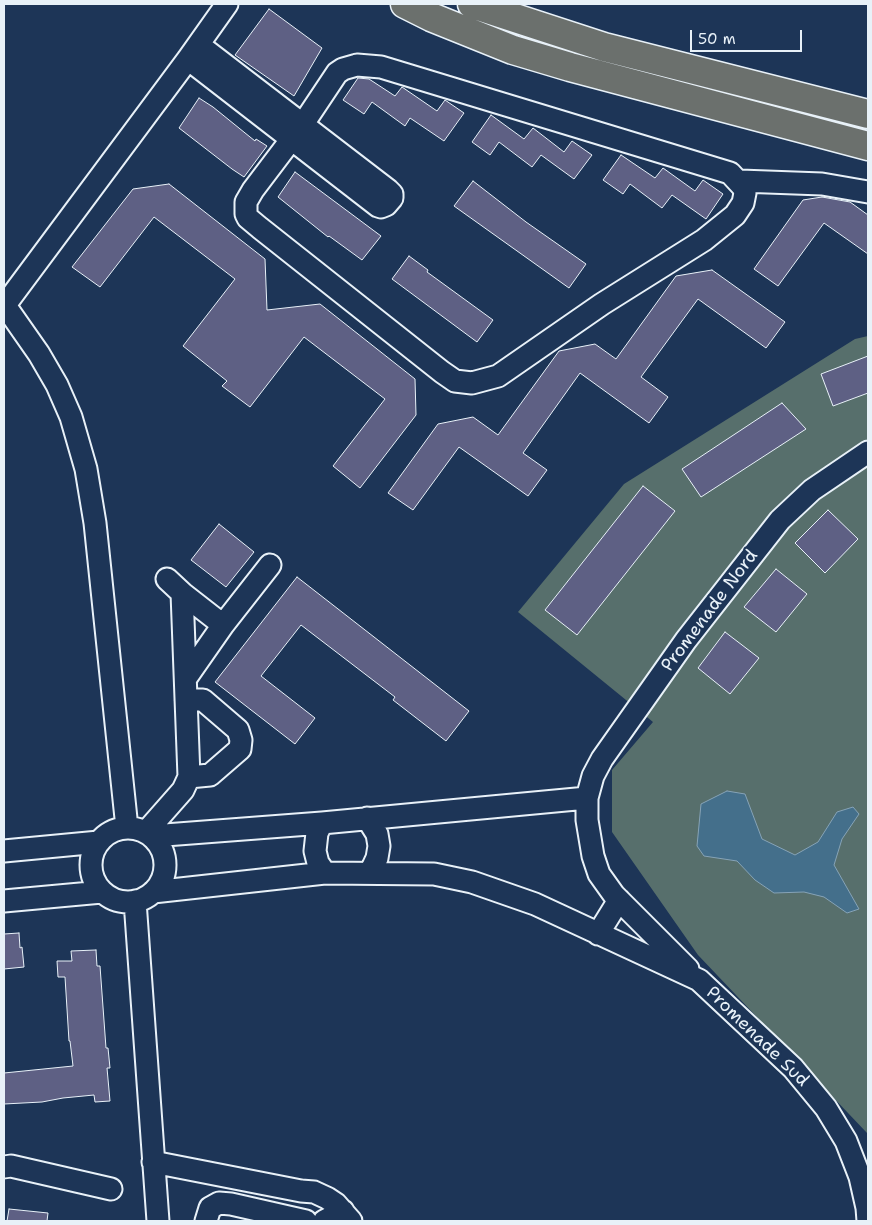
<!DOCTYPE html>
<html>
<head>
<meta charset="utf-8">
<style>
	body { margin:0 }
	#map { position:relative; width:872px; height:1225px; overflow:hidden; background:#1d3557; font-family:"Shantell Sans",sans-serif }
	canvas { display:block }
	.frame { position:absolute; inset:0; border:5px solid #e8f1f8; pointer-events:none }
	.scale { position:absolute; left:690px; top:30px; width:112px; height:22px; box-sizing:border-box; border:2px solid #e8f1f8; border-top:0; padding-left:6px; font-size:15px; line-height:18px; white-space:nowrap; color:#e8f1f8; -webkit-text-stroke:4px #1d3557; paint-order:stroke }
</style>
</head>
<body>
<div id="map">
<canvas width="872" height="1225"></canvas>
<div class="frame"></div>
<div class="scale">50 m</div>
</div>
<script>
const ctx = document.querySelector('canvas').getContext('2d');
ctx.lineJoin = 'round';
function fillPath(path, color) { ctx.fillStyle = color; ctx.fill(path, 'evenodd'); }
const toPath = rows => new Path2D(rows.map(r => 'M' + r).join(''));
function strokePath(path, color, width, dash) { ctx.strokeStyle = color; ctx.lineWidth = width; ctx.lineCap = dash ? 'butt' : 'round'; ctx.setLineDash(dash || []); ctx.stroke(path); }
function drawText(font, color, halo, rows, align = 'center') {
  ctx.font = font + ' "Shantell Sans",sans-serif'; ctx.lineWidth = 4.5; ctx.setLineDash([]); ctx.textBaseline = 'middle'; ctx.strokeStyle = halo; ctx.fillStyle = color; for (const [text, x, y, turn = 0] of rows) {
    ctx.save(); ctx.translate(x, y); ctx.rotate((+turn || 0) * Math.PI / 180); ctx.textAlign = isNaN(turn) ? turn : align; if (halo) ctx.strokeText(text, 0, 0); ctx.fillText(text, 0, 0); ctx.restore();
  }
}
fillPath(toPath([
	[868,336,868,1143,867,1133,698,955,612,832,612,770,653,722,518,612,624,484,855,339]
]), '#576f6c');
const water = toPath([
	[727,791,745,794,762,839,795,855,818,842,837,812,853,807,859,814,842,839,834,865,859,909,847,913,824,897,804,892,774,893,755,880,737,861,704,856,697,846,701,804,727,791]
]);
fillPath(water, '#446f8b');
strokePath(water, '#86a3b7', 1);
const building = toPath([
	[269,9,322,48,294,96,235,55,269,9],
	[358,78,369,79,395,96,402,87,437,111,445,100,464,113,444,141,410,118,405,126,372,102,364,114,343,100,358,78],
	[199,98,213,107,255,141,256,139,267,146,244,177,232,169,179,128,199,98],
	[491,115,524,139,533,128,564,152,572,141,592,155,574,179,541,155,532,167,499,142,490,155,472,142,491,115],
	[621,155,655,178,663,168,695,191,703,180,723,194,706,219,672,195,662,208,630,184,623,194,603,180,621,155],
	[295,172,381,236,362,260,329,236,328,237,278,197,295,172],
	[473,181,526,222,586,264,569,288,454,206,473,181],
	[169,184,265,259,267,310,320,304,415,379,416,415,360,488,333,466,385,399,304,337,250,407,222,386,227,381,183,346,235,279,154,217,100,287,72,267,133,189,169,184],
	[822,197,850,202,868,215,868,254,824,223,778,286,754,269,803,200,822,197],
	[409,256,428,270,427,272,493,320,477,342,392,279,409,256],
	[712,270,785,322,766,348,698,299,641,377,668,397,649,423,580,373,523,453,547,470,528,496,459,447,413,510,388,493,438,424,473,417,498,435,559,351,595,344,616,359,676,276,712,270],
	[868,356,868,393,833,406,821,374,868,356],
	[782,403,806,429,701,497,682,469,782,403],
	[643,486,675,511,577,635,545,610,643,486],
	[828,510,858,539,825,573,795,543,828,510],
	[219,524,254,552,226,587,191,560,219,524],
	[776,569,807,594,776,632,744,607,776,569],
	[297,577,469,711,446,741,393,700,395,697,301,625,261,676,315,718,295,744,215,682,297,577],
	[725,632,759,658,730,694,698,668,725,632],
	[19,933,20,948,22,947,24,967,4,969,4,934,19,933],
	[96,950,97,966,100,966,106,1048,108,1048,110,1068,107,1068,110,1101,95,1102,94,1095,63,1098,42,1102,4,1104,4,1073,73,1066,70,1041,69,1041,65,977,58,977,57,961,72,961,71,951,96,950],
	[9,1209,48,1213,47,1221,7,1221,9,1209]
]);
fillPath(building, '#5e6084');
strokePath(building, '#e8f1f8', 1);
const minor = toPath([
	[188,59,378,206,381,207,386,205,392,198,392,194,388,190,199,45],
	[357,65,381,67,730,173,743,187,745,193,743,203,735,215,704,240,602,304,498,376,472,383,455,381,442,372,260,228,248,218,246,214,246,202,253,190,303,124,337,73,343,69,357,65],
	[740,181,822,184,868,192],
	[4,304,39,354,57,385,71,417,86,469,95,523,127,828],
	[5,305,188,59,227,4],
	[182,593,223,625],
	[186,678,223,625,270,565],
	[186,700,203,700,238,730,241,740,240,749,210,775,189,777],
	[367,818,377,834,379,846,377,858,370,873],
	[322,823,317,833,315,851,318,863,325,873],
	'91 865a37 37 0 1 1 74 0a37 37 0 1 1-74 0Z',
	[146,832,183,790,189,777,182,593,167,579],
	[152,836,322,823,587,798],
	[4,851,99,842],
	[153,892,325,873,434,874,472,882,535,904,699,980,793,1068,826,1108,846,1141,860,1177,867,1208,868,1221],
	[4,901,102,892],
	[135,901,158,1221],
	[598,934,619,900],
	[688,969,614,895,599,874,593,856,587,820,587,798,593,776,602,759,686,640,780,520,812,490,868,452],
	[153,1162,301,1191,314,1192,327,1198,336,1204,351,1221],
	[4,1167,11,1166,111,1189],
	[206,1221,210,1208,219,1203,231,1204,306,1221],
	[324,1221,343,1211]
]);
const highway = toPath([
	[405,4,431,17,513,50,570,67,868,146],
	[472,4,604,47,868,114]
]);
strokePath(minor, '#e8f1f8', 25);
strokePath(highway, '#e8f1f8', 31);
strokePath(minor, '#1d3557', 21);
strokePath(highway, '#6b706d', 28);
drawText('18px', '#e8f1f8', '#1d3557', [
	["Promenade Nord",710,611,-53],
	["Promenade Sud",757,1037,44]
]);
</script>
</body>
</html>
